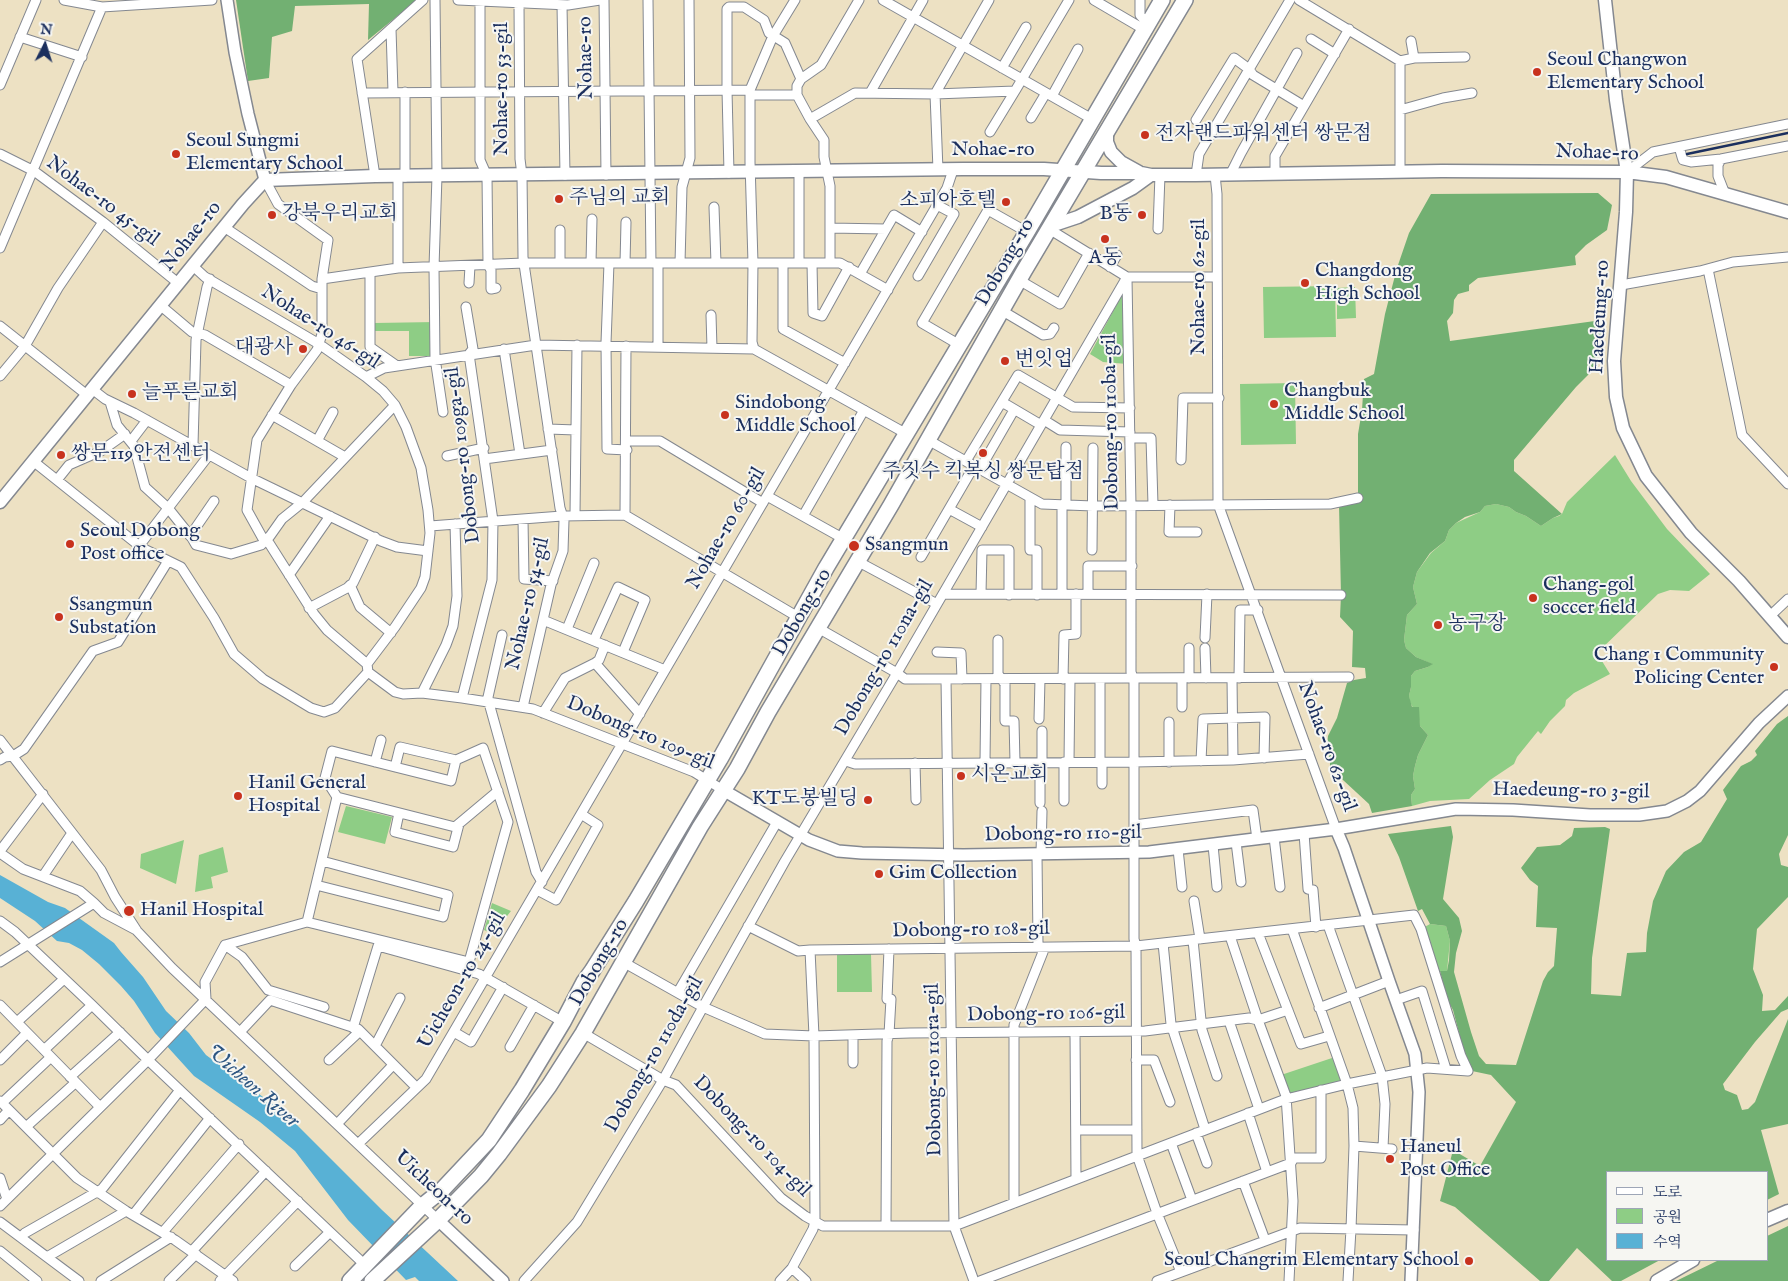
<!DOCTYPE html>
<html>
<head>
<meta charset="utf-8">
<style>
	body { margin:0 }
	#map { position:relative; width:1788px; height:1281px; overflow:hidden; background:#ede1c3; font-family:"IM FELL English","Noto Serif KR",serif }
	canvas { display:block }
	.legend { position:absolute; left:1606px; top:1171px; width:162px; height:90px; box-sizing:border-box; background:#f6f6f2; border:1px solid #9ea6b7; margin:0; padding:6px 9px; list-style:none; font-size:15px; color:#1b2f5e }
	.legend li { display:flex; align-items:center; gap:10px; height:25px }
	.legend b { width:25px; border:1px solid #9ea6b7 }
	.north { position:absolute; left:20px; top:20px; width:50px; height:50px; -webkit-text-stroke:4px #f6f6f2; paint-order:stroke; rotate:5deg; font-size:14px; font-weight:700; line-height:20px; text-align:center; color:#1b2f5e }
	.north::after { content:''; display:block; margin:auto; width:18px; height:22px; background:#1b2f5e; clip-path:polygon(50% 0,100% 100%,50% 72%,0 100%) }
</style>
</head>
<body>
<div id="map">
<canvas width="1788" height="1281"></canvas>
<ul class="legend">
<li><b style="height:6px;background:#fff"></b>도로</li>
<li><b style="height:14px;background:#8ecd85"></b>공원</li>
<li><b style="height:14px;background:#58b1d5"></b>수역</li>
</ul>
<div class="north">N</div>
</div>
<script>
const ctx = document.querySelector('canvas').getContext('2d');
ctx.lineJoin = 'round';
function fillPath(path, color) { ctx.fillStyle = color; ctx.fill(path, 'evenodd'); }
const toPath = rows => new Path2D(rows.map(r => 'M' + r).join(''));
function strokePath(path, color, width, dash) { ctx.strokeStyle = color; ctx.lineWidth = width; ctx.lineCap = dash ? 'butt' : 'round'; ctx.setLineDash(dash || []); ctx.stroke(path); }
function drawText(font, color, halo, rows, align = 'center') {
  ctx.font = font + ' "IM FELL English","Noto Serif KR",serif'; ctx.lineWidth = 4; ctx.setLineDash([]); ctx.textBaseline = 'middle'; ctx.strokeStyle = halo; ctx.fillStyle = color; for (const [text, x, y, turn = 0] of rows) {
    ctx.save(); ctx.translate(x, y); ctx.rotate((+turn || 0) * Math.PI / 180); ctx.textAlign = isNaN(turn) ? turn : align; if (halo) ctx.strokeText(text, 0, 0); ctx.fillText(text, 0, 0); ctx.restore();
  }
}
fillPath(toPath([
	[1335,286,1336,337,1264,338,1263,287],
	[1355,287,1356,318,1337,319,1337,288],
	[1124,291,1127,364,1103,362,1090,354],
	[436,322,436,356,409,356,409,331,374,331,374,323],
	[1295,383,1296,444,1241,445,1240,384],
	[1615,455,1631,481,1667,529,1710,574,1689,591,1670,590,1658,594,1597,653,1610,674,1574,693,1566,700,1565,706,1550,721,1541,734,1538,731,1517,757,1514,764,1490,780,1469,799,1430,801,1412,806,1411,795,1415,789,1413,776,1415,766,1418,755,1428,735,1420,726,1419,720,1410,702,1409,696,1411,687,1411,676,1415,671,1428,667,1432,664,1416,657,1406,648,1404,640,1407,615,1417,604,1413,587,1417,572,1431,553,1445,541,1449,530,1456,523,1480,512,1485,506,1496,504,1509,507,1516,512,1526,516,1541,526,1553,518,1559,516,1562,514,1567,502],
	[346,806,392,817,385,844,338,832],
	[184,840,176,884,140,868,141,854],
	[223,847,228,872,211,877,213,888,195,892,199,855],
	[492,903,511,911,493,934,484,930],
	[1430,924,1446,926,1450,941,1447,971,1435,971,1421,929],
	[837,954,871,954,872,992,837,992],
	[1335,1057,1343,1080,1288,1096,1281,1075]
]), '#8ecd85');
fillPath(toPath([
	[236,0,417,0,368,40,369,4,295,6,292,31,272,37,269,78,248,81],
	[1598,193,1612,205,1607,230,1586,245,1575,256,1576,265,1478,278,1469,285,1469,291,1458,294,1454,300,1453,313,1447,321,1450,341,1602,320,1600,347,1596,365,1592,371,1576,387,1514,460,1514,471,1562,514,1553,518,1541,526,1526,516,1516,512,1509,507,1496,504,1485,506,1480,512,1465,517,1456,523,1449,530,1445,541,1430,553,1417,572,1413,587,1417,604,1407,615,1404,640,1406,648,1416,657,1433,664,1428,667,1415,671,1411,676,1411,687,1409,696,1412,707,1419,707,1420,726,1428,735,1418,755,1415,766,1413,776,1415,789,1411,795,1412,806,1372,813,1369,804,1330,768,1330,761,1327,747,1328,736,1337,718,1347,683,1354,680,1366,678,1365,668,1352,667,1353,631,1340,617,1341,595,1339,505,1358,497,1358,434,1362,410,1364,379,1374,374,1385,314,1397,268,1409,233,1431,194],
	[1788,716,1788,835,1779,854,1781,865,1788,867,1788,897,1757,929,1753,969,1763,995,1762,1011,1775,1010,1788,996,1788,1009,1781,1012,1755,1042,1723,1084,1725,1090,1737,1095,1742,1110,1748,1109,1755,1102,1788,1019,1788,1124,1761,1130,1779,1194,1767,1200,1767,1172,1607,1172,1607,1260,1660,1260,1621,1281,1612,1281,1577,1248,1549,1281,1540,1281,1455,1207,1440,1201,1453,1150,1480,1166,1516,1102,1491,1075,1472,1071,1465,1056,1453,1010,1447,999,1440,971,1447,971,1449,960,1450,941,1446,926,1430,924,1422,909,1418,911,1399,857,1388,834,1451,826,1453,837,1443,899,1459,918,1462,931,1456,953,1454,972,1471,1032,1479,1056,1486,1064,1516,1065,1543,981,1548,972,1554,966,1557,928,1536,927,1538,886,1530,880,1521,868,1537,847,1560,845,1572,836,1574,828,1605,827,1610,829,1592,958,1591,994,1621,996,1627,953,1646,952,1647,933,1653,901,1666,871,1684,852,1701,842,1727,799,1723,790,1741,766,1751,761,1757,755,1755,751,1777,724],
	[1788,1226,1788,1281,1676,1281,1719,1260,1767,1260,1767,1236]
]), '#72b072');
fillPath(toPath([
	[0,875,48,902,65,908,114,943,121,952,143,977,166,1011,189,1033,206,1055,278,1108,292,1120,382,1210,458,1281,419,1281,415,1277,406,1280,348,1220,295,1151,260,1122,194,1076,155,1033,134,1001,121,986,99,964,82,950,69,943,57,941,35,921,0,898]
]), '#58b1d5');
const minor = toPath([
	[64,0,102,7,212,0],
	[435,0,437,176,434,267,435,358,443,412],
	[458,0,568,5,600,0],
	[604,0,606,175],
	[648,0,651,263],
	[883,0,1092,119],
	[1094,0,1145,30],
	[1140,0,1140,15,1148,24],
	[1299,0,1400,61,1414,58,1465,57],
	[480,1,480,160,487,176,488,265,491,270,491,289,496,288],
	[519,3,520,159,522,175,523,257,560,508,564,520,563,551,551,585,523,707],
	[562,5,565,175],
	[391,29,393,92],
	[20,37,82,57],
	[1311,39,1335,54],
	[1411,41,1414,58],
	[1400,61,1400,172],
	[1002,68,1026,27],
	[0,85,36,0],
	[405,92,405,177],
	[362,93,750,90],
	[870,93,923,0],
	[750,95,797,95],
	[1052,96,1078,49],
	[1400,110,1443,98,1472,93],
	[1031,118,1046,93],
	[810,119,855,93,935,94,1015,91,1069,0],
	[1196,120,1234,58,1249,69,1253,75,1304,106],
	[990,132,1015,91],
	[1682,146,1680,150,1682,157,1683,160,1691,162,1721,159,1788,146],
	[0,154,34,171,103,222,178,283],
	[1721,159,1718,165,1718,176,1725,194],
	[938,170,935,94,989,0],
	[1627,172,1653,152,1788,124],
	[729,173,727,90,727,9,729,7,744,7,764,20,769,33,785,43,801,79],
	[1275,174,1275,156,1349,29],
	[1196,175,1199,154,1290,0],
	[1215,175,1217,194,1218,504,1336,829],
	[1230,175,1241,153,1297,53],
	[375,176,357,59,423,0],
	[265,180,278,204,328,240,322,279,322,334,317,350,291,385,257,440,247,510,262,537,269,543,314,614,327,630,367,664],
	[714,207,716,263],
	[224,227,312,286,322,289],
	[830,228,886,229],
	[1049,229,1127,277,1217,277],
	[1158,229,1160,175],
	[0,248,102,7],
	[560,263,560,230],
	[591,263,592,219],
	[609,263,606,343,607,449,627,450],
	[625,263,626,222],
	[680,263,682,187,690,158,689,0],
	[783,263,783,329,845,363],
	[799,263,799,172],
	[812,263,813,313,822,316,849,267],
	[830,263,830,186,824,157,824,140,810,119,797,95,797,86,801,79,821,65,859,0],
	[193,266,205,277,319,344,366,377,383,391,395,405,406,427,421,468,428,510,430,533,425,577,421,588,395,627,367,664,368,672],
	[1110,267,1117,255],
	[398,268,398,177],
	[1708,269,1742,435,1788,484],
	[370,272,370,347,397,366],
	[860,274,894,215,922,232],
	[918,276,954,214,937,205],
	[1127,278,1131,505,1131,672,1134,681,1134,939,1136,946,1137,1155,1157,1213,1181,1272],
	[322,279,398,268,524,263,840,263,888,290],
	[1019,280,1060,304,1089,253],
	[469,283,470,266],
	[1621,285,1700,271,1733,262,1788,257],
	[160,305,192,332,205,335,291,385],
	[1001,310,1043,335,1050,334,1054,328],
	[711,315,712,348],
	[0,326,87,395],
	[958,344,922,323,988,210,1027,232],
	[658,346,658,263],
	[504,349,520,454],
	[754,349,752,342,753,263,750,162,750,90,773,36,795,0],
	[0,376,25,346,58,288,103,222],
	[366,377,384,368,536,345,754,349,905,433],
	[92,389,105,399,134,413,251,478,381,541,397,547,428,551],
	[110,402,117,425,134,446,145,487,168,508,192,538,196,545,231,554,261,545,270,536,282,519,303,502,395,405],
	[1002,402,1041,425],
	[272,415,345,457],
	[1044,420,1060,430,1130,432],
	[548,429,576,430],
	[1130,438,1151,438,1153,505],
	[928,440,1042,504,1093,506,1330,504,1358,498],
	[131,441,147,420],
	[317,441,333,412],
	[627,441,660,441,763,503],
	[193,445,196,340,207,287,210,279],
	[447,456,484,448],
	[484,459,552,450],
	[1181,460,1183,398,1219,398],
	[33,461,142,548,181,567,214,618,234,654,263,679,311,708,324,712,335,708,368,672],
	[966,461,1018,375,1073,407,1130,408],
	[980,469,1014,410],
	[57,480,69,465,101,451,125,434],
	[767,496,844,539],
	[1030,499,1030,550,1037,550,1037,595],
	[1062,505,1062,594],
	[1066,505,1066,447],
	[1170,505,1169,532,1197,532],
	[949,509,982,527],
	[575,515,577,345],
	[625,515,626,346],
	[803,516,864,410],
	[523,519,524,579,553,581],
	[430,526,562,516,625,515,798,617],
	[190,536,214,501],
	[139,546,209,455],
	[1092,550,1093,448],
	[921,557,974,466],
	[857,561,937,604],
	[289,575,330,516],
	[350,585,360,607,391,633],
	[943,594,1341,595],
	[981,594,982,550,1009,550,1009,595],
	[1088,594,1088,566,1132,566],
	[309,608,347,588,353,583,375,537],
	[1770,616,1788,599],
	[543,620,665,670],
	[818,628,897,673,905,679,1349,677],
	[567,629,594,563],
	[502,635,488,697,489,703,536,872,542,882],
	[1205,638,1207,594],
	[594,640,618,587,645,600,623,652],
	[998,640,998,674,1005,684,1005,721,1014,721,1015,762],
	[1189,648,1189,678],
	[1205,648,1206,678],
	[937,652,961,653,962,679],
	[595,663,640,714],
	[368,672,395,692,403,694,422,693,462,698,533,709,694,772,723,790],
	[1182,678,1182,707],
	[1232,678,1233,760],
	[1239,678,1240,610,1258,610],
	[946,679,954,1226,974,1281],
	[1063,679,1064,635,1076,634,1076,594],
	[422,693,446,645,453,626,457,596,455,524],
	[462,698,492,580,493,521,469,354,473,349,466,307],
	[543,713,565,678,595,663,599,660,605,645],
	[1039,719,1040,679],
	[1169,722,1169,762],
	[1042,731,1042,762],
	[0,740,101,870,115,897,137,931,172,968,438,1220],
	[0,760,5,757,13,756,24,749,93,651,118,642,168,561],
	[846,761,855,764,1134,762,1233,760,1309,754],
	[1201,761,1203,719,1265,717,1264,758],
	[375,762,381,740],
	[985,762,986,679],
	[1069,762,1070,679],
	[1100,762,1100,679],
	[915,763,916,800],
	[1102,763,1102,784],
	[395,767,451,781,456,760],
	[337,797,455,827,498,791],
	[1064,801,1064,762],
	[1040,803,1040,762],
	[399,813,395,832,453,847,459,824],
	[1134,825,1253,810,1257,839],
	[1304,833,1308,889,1313,890,1316,927],
	[1274,837,1280,887],
	[1236,842,1241,882],
	[1213,845,1217,887],
	[1178,849,1182,887],
	[0,851,43,794],
	[0,853,23,869,80,891,94,903],
	[1041,854,1042,811],
	[43,876,72,833],
	[316,885,443,917,448,895,322,861],
	[537,890,556,900,598,825,581,814],
	[1194,901,1200,939],
	[0,921,15,932,92,1005,148,1060,365,1265],
	[1328,925,1382,1076,1385,1104,1383,1148],
	[748,926,798,951,810,950,1136,946,1414,915,1421,929,1461,1056,1468,1071],
	[1292,929,1347,1084,1353,1108,1354,1146,1351,1229,1348,1281],
	[1258,933,1301,1044,1329,1036],
	[1230,936,1258,1020,1286,1096,1293,1201,1289,1281],
	[1193,940,1202,1030,1217,1076],
	[1163,943,1171,1024,1205,1129],
	[225,945,242,957,268,990,324,1007],
	[0,962,94,903,104,913,136,930],
	[623,962,703,1007,765,1034,814,1036,910,1033,1145,1031,1249,1018,1258,1020,1288,1010],
	[678,992,777,822],
	[1396,1000,1422,991,1446,1069],
	[0,1005,100,1107],
	[1319,1008,1389,981],
	[1229,1021,1259,1109],
	[17,1022,64,979],
	[353,1028,378,946,479,974,563,1022],
	[240,1032,270,1000,358,1029,416,1087],
	[454,1032,471,1042,503,987],
	[1075,1032,1076,1179],
	[583,1033,663,1080,676,1085,781,1198,805,1216,823,1226,954,1226,1286,1099,1347,1084,1427,1068,1468,1071],
	[375,1046,400,998],
	[510,1047,534,1005],
	[44,1050,92,1005],
	[0,1060,27,1033],
	[329,1060,360,1031],
	[1136,1060,1154,1060,1170,1102],
	[853,1063,853,1035],
	[70,1077,120,1032],
	[0,1101,77,1178,126,1211,175,1240,233,1281],
	[2,1103,51,1057],
	[1248,1113,1267,1172],
	[0,1120,9,1110],
	[337,1124,393,1065],
	[26,1127,75,1083],
	[1076,1130,1137,1130],
	[1196,1133,1207,1163],
	[1171,1143,1192,1200],
	[358,1144,426,1079,947,188,953,170],
	[1354,1146,1392,1149],
	[0,1178,7,1199],
	[1243,1181,1265,1240],
	[1014,1203,1014,1025,1043,952,1038,944,1037,855],
	[0,1206,148,1060,206,999,205,982,225,945,307,922,337,797,325,778,332,751,395,767,400,747,456,760,483,748,508,822,469,962,307,922],
	[133,1215,210,1118],
	[0,1222,79,1281],
	[886,1226,887,1041,889,1034,891,999,887,999,889,949],
	[163,1232,239,1144],
	[21,1237,25,1233,102,1189,180,1090],
	[0,1251,37,1281],
	[192,1251,266,1171],
	[47,1257,126,1211],
	[295,1266,330,1232],
	[792,1268,806,1281],
	[101,1281,171,1237],
	[169,1281,196,1254],
	[220,1281,298,1201],
	[524,1281,577,1222,663,1080,703,1007,785,861,897,673,1127,277],
	[780,1281,792,1268,813,1229,815,1221,814,1036,810,950],
	[980,1281,1291,1163,1294,1158,1321,1158,1321,1090],
	[1157,1281,1300,1228,1414,1230]
]);
const tertiary = toPath([
	[227,0,235,52,248,114,265,180],
	[723,790,809,840,838,851,862,853,963,855,1149,852,1336,829,1456,809,1513,810,1590,815,1639,815,1667,811,1687,801,1700,791,1759,723,1788,696],
	[1336,829,1344,848,1389,981,1415,1054,1419,1092,1411,1281],
	[438,1220,503,1281]
]);
const secondary = toPath([
	[1605,0,1616,100,1627,172,1626,212,1614,361,1616,397,1623,428,1646,476,1691,533,1739,581,1788,637],
	[1107,132,1107,142,1111,152,1121,162,1139,172],
	[1051,226,1078,217,1133,188,1151,175],
	[0,502,243,204,265,180,375,176,963,169,1044,169,1101,173,1141,173,1151,175,1196,175,1442,171,1627,172,1666,177,1788,212],
	[1767,1220,1788,1211],
	[1657,1281,1693,1260]
]);
const primary = toPath([
	[350,1281,422,1206,442,1190,489,1140,522,1090,563,1022,584,982,592,971,636,901,720,759,826,568,1027,232,1162,0],
	[372,1281,438,1220,481,1176,499,1154,549,1086,583,1033,700,827,737,769,768,712,891,505,1024,271,1185,0]
]);
strokePath(minor, '#848890', 11);
strokePath(tertiary, '#848890', 14);
strokePath(secondary, '#848890', 15);
strokePath(primary, '#848890', 18);
strokePath(minor, '#fff', 9);
strokePath(tertiary, '#fff', 11);
strokePath(secondary, '#fff', 12);
strokePath(primary, '#fff', 15);
strokePath(toPath([
	[1687,154,1788,133]
]), '#1b2f5e', 2.5);
for (const [x, y, r, color] of [
	[1537,72,5,"#c8321e"],
	[1145,135,5,"#c8321e"],
	[176,154,5,"#c8321e"],
	[559,199,5,"#c8321e"],
	[1006,202,5,"#c8321e"],
	[272,215,5,"#c8321e"],
	[1142,215,5,"#c8321e"],
	[1105,239,5,"#c8321e"],
	[1305,283,5,"#c8321e"],
	[303,349,5,"#c8321e"],
	[1005,361,5,"#c8321e"],
	[132,394,5,"#c8321e"],
	[1274,404,5,"#c8321e"],
	[725,415,5,"#c8321e"],
	[983,453,5,"#c8321e"],
	[61,455,5,"#c8321e"],
	[70,544,5,"#c8321e"],
	[854,546,6,"#c8321e"],
	[1533,598,5,"#c8321e"],
	[59,617,5,"#c8321e"],
	[1438,625,5,"#c8321e"],
	[1774,667,5,"#c8321e"],
	[961,776,5,"#c8321e"],
	[238,796,5,"#c8321e"],
	[868,800,5,"#c8321e"],
	[879,874,5,"#c8321e"],
	[129,911,6,"#c8321e"],
	[1390,1159,5,"#c8321e"],
	[1469,1261,5,"#c8321e"]
]) { const dot = new Path2D(); dot.arc(x, y, r, 0, 2 * Math.PI); ctx.fillStyle = color; ctx.fill(dot); strokePath(dot, '#f6f6f2', 2); }
drawText('20px', '#1b2f5e', '#f6f6f2', [
	["Nohae-ro",587,58,-91],
	["Nohae-ro 53-gil",503,89,-90],
	["Nohae-ro",993,151],
	["Nohae-ro",1597,154,2],
	["Nohae-ro 45-gil",102,202,37],
	["Nohae-ro",192,237,-51],
	["Dobong-ro",1006,263,-60],
	["Nohae-ro 62-gil",1200,287,-90],
	["Haedeung-ro",1601,317,-87],
	["Nohae-ro 46-gil",320,328,33],
	["Dobong-ro 110ba-gil",1112,422,-91],
	["Dobong-ro 109ga-gil",464,455,-97],
	["Nohae-ro 60-gil",727,529,-60],
	["Nohae-ro 54-gil",529,604,-77],
	["Dobong-ro",803,613,-60],
	["Dobong-ro 110na-gil",885,658,-60],
	["Dobong-ro 109-gil",640,734,23],
	["Nohae-ro 62-gil",1326,747,70],
	["Haedeung-ro 3-gil",1571,792,1],
	["Dobong-ro 110-gil",1063,835,-1],
	["Dobong-ro 108-gil",971,931,-1],
	["Dobong-ro",600,963,-60],
	["Uicheon-ro 24-gil",463,981,-60],
	["Dobong-ro 106-gil",1046,1015,-1],
	["Dobong-ro 110da-gil",655,1055,-60],
	["Dobong-ro 110ra-gil",935,1070,-91],
	["Dobong-ro 104-gil",751,1137,46],
	["Uicheon-ro",433,1189,43]
]);
drawText('20px', '#1b2f5e', '#f6f6f2', [
	["Seoul Changwon",1547,61],
	["Elementary School",1547,84],
	["전자랜드파워센터 쌍문점",1155,135],
	["Seoul Sungmi",186,142],
	["Elementary School",186,165],
	["주님의 교회",569,199],
	["소피아호텔",996,202,"right"],
	["강북우리교회",282,215],
	["B동",1132,215,"right"],
	["A동",1105,259,"center"],
	["Changdong",1315,272],
	["High School",1315,295],
	["대광사",293,349,"right"],
	["번잇업",1015,361],
	["Changbuk",1284,392],
	["Middle School",1284,415],
	["늘푸른교회",142,394],
	["Sindobong",735,404],
	["Middle School",735,427],
	["쌍문119안전센터",71,455],
	["주짓수 킥복싱 쌍문탑점",983,473,"center"],
	["Seoul Dobong",80,532],
	["Post office",80,555],
	["Ssangmun",865,546],
	["Chang-gol",1543,586],
	["soccer field",1543,609],
	["Ssangmun",69,606],
	["Substation",69,629],
	["농구장",1448,625],
	["Chang 1 Community",1764,656,"right"],
	["Policing Center",1764,679,"right"],
	["시온교회",971,776],
	["Hanil General",248,784],
	["Hospital",248,807],
	["KT도봉빌딩",858,800,"right"],
	["Gim Collection",889,874],
	["Hanil Hospital",140,911],
	["Haneul",1400,1148],
	["Post Office",1400,1171],
	["Seoul Changrim Elementary School",1459,1261,"right"]
], 'left');
drawText('italic 21px', '#2d5682', '#f6f6f2', [
	["Uicheon River",252,1087,41]
]);
</script>
</body>
</html>
